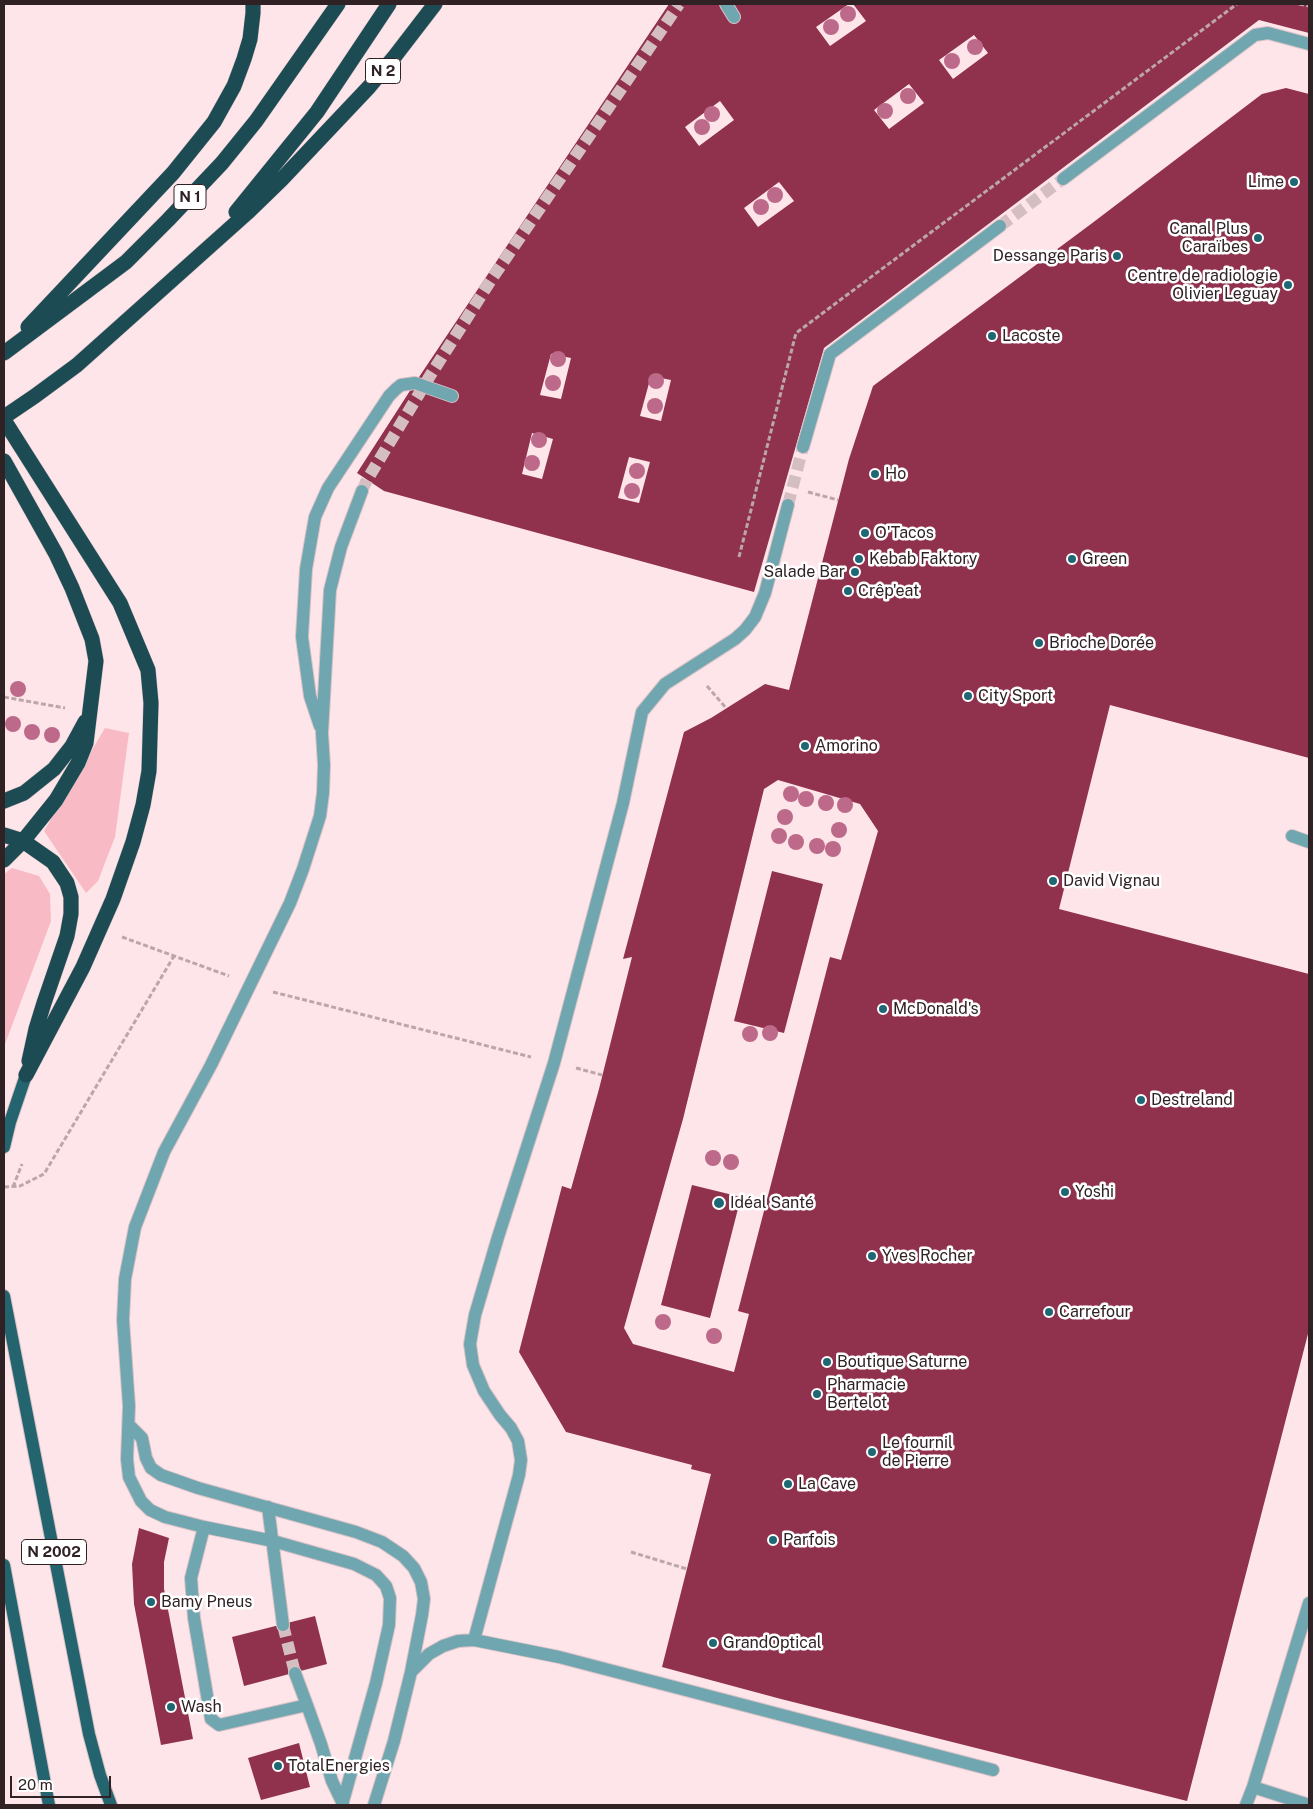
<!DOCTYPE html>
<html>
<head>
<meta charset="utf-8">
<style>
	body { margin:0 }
	#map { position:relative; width:1313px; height:1809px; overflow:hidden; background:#fee5e9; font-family:"Public Sans",sans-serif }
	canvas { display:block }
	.frame { position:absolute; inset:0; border:5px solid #302124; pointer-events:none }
	.scale { position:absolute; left:10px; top:1776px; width:101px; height:22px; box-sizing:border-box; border:2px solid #302124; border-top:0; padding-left:6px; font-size:15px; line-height:18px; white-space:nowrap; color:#302124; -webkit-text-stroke:4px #fff; paint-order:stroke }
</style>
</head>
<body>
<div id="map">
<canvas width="1313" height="1809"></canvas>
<div class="frame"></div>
<div class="scale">20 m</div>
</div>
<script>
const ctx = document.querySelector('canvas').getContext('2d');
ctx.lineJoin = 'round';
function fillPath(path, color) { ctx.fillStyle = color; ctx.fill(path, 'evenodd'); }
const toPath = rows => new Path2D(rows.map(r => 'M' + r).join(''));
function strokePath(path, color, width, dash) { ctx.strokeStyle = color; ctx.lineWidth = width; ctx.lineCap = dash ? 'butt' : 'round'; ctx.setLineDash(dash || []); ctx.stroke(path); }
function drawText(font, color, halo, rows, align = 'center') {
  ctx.font = font + ' "Public Sans",sans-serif'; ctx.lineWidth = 5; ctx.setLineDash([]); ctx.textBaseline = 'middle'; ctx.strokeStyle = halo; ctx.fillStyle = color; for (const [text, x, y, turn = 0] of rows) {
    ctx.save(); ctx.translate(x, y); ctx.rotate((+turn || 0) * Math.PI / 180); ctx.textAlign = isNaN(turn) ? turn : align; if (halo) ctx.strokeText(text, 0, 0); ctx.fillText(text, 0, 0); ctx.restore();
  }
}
fillPath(toPath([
	[105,728,129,733,115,837,98,881,86,893,44,831],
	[12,868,39,876,50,894,51,921,4,1047,4,874]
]), '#f8bbc6');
fillPath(toPath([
	[669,4,849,4,816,27,830,46,866,21,853,4,1309,4,1309,33,1259,20,824,348,754,592,384,491,357,473,415,383],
	[974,35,988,53,953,79,939,60],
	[909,84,924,103,889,129,874,110],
	[720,101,734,120,699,146,685,127],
	[779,182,794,201,758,227,744,208],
	[551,354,571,358,561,399,540,395],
	[651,376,671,380,661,421,640,416],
	[532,433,553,439,542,479,522,474],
	[629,457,650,462,639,503,618,498],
	[1286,88,1309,94,1309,758,1110,705,1059,909,1309,974,1309,1330,1187,1801,781,1699,662,1667,711,1474,691,1469,692,1465,566,1432,519,1352,562,1186,571,1189,599,1089,632,957,623,959,684,732,711,718,765,684,789,690,849,459,873,386,1091,224,1262,94],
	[778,780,860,804,878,831,841,960,830,957,738,1311,749,1314,734,1372,633,1344,624,1328,683,1119,764,789],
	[772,871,823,884,784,1033,734,1021],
	[692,1185,741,1197,710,1318,661,1305],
	[139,1528,169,1538,164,1562,164,1589,193,1739,161,1745,134,1604,132,1564],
	[315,1616,327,1664,244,1686,232,1637],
	[299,1743,310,1787,261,1800,248,1758]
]), '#90324d');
strokePath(toPath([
	[1000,226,1063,179],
	[362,491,367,480,428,379,491,280,679,4],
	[788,505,803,447],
	[283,1625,295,1673]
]), '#d5bec2', 12, [12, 6]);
const minor = toPath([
	[726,4,734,17],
	[1063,179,1255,35,1268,33,1309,44],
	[803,447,830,354,1000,226],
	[320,726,310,696,302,637,306,569,315,517,328,488,389,396,396,389,401,385,415,383,452,396],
	[1292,836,1309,842],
	[129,1425,142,1438,146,1458,151,1468,161,1475,198,1488,356,1532,382,1542,403,1556,414,1568,421,1582,424,1599,422,1615,411,1672,394,1741,374,1805],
	[268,1507,283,1625],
	[204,1527,191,1578,194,1618,211,1719,219,1725,307,1705,321,1744,332,1781,343,1804],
	[1309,1603,1253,1787,1309,1805],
	[474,1640,519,1475,521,1460,518,1441,511,1428,500,1415,484,1391,473,1365,470,1344,475,1315,498,1237,554,1063,623,803,642,712,665,684,735,639,745,630,755,617,765,593,788,505],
	[411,1672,429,1654,443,1646,458,1641,474,1640,559,1657,993,1770],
	[295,1673,307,1705],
	[342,1805,376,1683,389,1625,390,1598,386,1586,376,1575,354,1564,273,1541,204,1527,165,1517,150,1510,141,1501,129,1477,127,1459,129,1406,123,1320,125,1279,135,1227,164,1152,211,1065,290,903,303,869,320,816,323,793,324,765,322,733,330,590,341,547,362,491],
	[1246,1805,1253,1787]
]);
const major = toPath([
	[4,1147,10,1122,26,1075],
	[4,1296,89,1734,100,1775,111,1805],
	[4,1565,49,1805]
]);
const highway = toPath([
	[236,212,317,112,389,4],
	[28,327,173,173,214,122,234,86,244,59,250,39,253,13,253,4],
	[4,353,126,262,168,220,222,163,256,121,338,4],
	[4,417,35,396,77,365,247,213,282,179,369,87,395,56,435,4],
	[4,420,120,603,148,670,151,703,149,771,143,805,133,842,113,899,83,967,26,1075],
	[4,461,56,554,72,588,92,639,96,661,86,743,78,763,56,800,23,841,4,860],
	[4,801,24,793,54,769,72,746,85,722],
	[4,835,23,841,53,862,67,883,71,897,71,914,67,936,44,1003,36,1029,29,1061]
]);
strokePath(minor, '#d9c2c6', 14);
strokePath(major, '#d9c2c6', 14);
strokePath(highway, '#d9c2c6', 16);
strokePath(toPath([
	[1299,4,1309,6],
	[808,492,838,500],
	[739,557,796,333,1237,4],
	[707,686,726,708],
	[4,697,65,708],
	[122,937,229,976],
	[273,992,531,1057],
	[576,1068,602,1075],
	[4,1187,20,1186,44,1174,174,956],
	[13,1187,22,1164],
	[631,1552,687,1569]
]), '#bca6aa', 3, [5, 2.5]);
strokePath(minor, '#70a6b0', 12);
strokePath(major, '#24646f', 12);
strokePath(highway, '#1c4b53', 15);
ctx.fillStyle = '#bd6989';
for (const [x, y] of [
	[848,14],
	[831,27],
	[975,47],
	[952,61],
	[908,96],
	[885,111],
	[712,114],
	[702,127],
	[775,195],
	[761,207],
	[558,359],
	[656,381],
	[553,383],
	[655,406],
	[539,440],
	[532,463],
	[637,471],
	[632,491],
	[18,689],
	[13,724],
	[32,732],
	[52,735],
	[791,794],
	[806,799],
	[826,803],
	[845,805],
	[785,817],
	[839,830],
	[779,836],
	[796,842],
	[817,846],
	[833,849],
	[770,1033],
	[750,1034],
	[713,1158],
	[731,1162],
	[663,1322],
	[714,1336]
]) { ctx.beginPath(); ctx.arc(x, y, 8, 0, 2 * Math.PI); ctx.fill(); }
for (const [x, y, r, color] of [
	[1294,182,5,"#1e6774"],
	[1258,238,5,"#1e6774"],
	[1117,256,5,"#1e6774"],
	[1288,285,5,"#1e6774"],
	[992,336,5,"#1e6774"],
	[875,474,5,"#1e6774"],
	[865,533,5,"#1e6774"],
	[859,559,5,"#1e6774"],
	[1072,559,5,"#1e6774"],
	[855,572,5,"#1e6774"],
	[848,591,5,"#1e6774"],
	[1039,643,5,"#1e6774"],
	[968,696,5,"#1e6774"],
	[805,746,5,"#1e6774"],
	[1053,881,5,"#1e6774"],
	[883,1009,5,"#1e6774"],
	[1141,1100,5,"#1e6774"],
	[1065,1192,5,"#1e6774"],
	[719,1203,6,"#1e6774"],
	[872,1256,5,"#1e6774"],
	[1049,1312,5,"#1e6774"],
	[827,1362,5,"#1e6774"],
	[817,1394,5,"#1e6774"],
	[872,1452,5,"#1e6774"],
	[788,1484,5,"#1e6774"],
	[773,1540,5,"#1e6774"],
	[151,1602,5,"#1e6774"],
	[713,1643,5,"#1e6774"],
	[171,1707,5,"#1e6774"],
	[278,1766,5,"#1e6774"]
]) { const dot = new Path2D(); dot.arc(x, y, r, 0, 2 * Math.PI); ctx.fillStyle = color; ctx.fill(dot); strokePath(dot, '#fff', 2); }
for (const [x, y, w] of [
	[383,71,35],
	[190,197,32],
	[54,1552,65]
]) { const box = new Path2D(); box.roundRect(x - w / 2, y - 12.5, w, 25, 4); ctx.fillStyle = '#fff'; ctx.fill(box); strokePath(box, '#302124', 1); }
drawText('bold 15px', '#302124', null, [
	["N 2",383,71],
	["N 1",190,197],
	["N 2002",54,1552]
]);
drawText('16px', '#302124', '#fff', [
	["Lime",1284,182,"right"],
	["Canal Plus",1248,229,"right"],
	["Caraïbes",1248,247,"right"],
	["Dessange Paris",1107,256,"right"],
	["Centre de radiologie",1278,276,"right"],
	["Olivier Leguay",1278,294,"right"],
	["Lacoste",1002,336],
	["Ho",885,474],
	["O'Tacos",875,533],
	["Kebab Faktory",869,559],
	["Green",1082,559],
	["Salade Bar",845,572,"right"],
	["Crêp'eat",858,591],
	["Brioche Dorée",1049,643],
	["City Sport",978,696],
	["Amorino",815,746],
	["David Vignau",1063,881],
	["McDonald's",893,1009],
	["Destreland",1151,1100],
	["Yoshi",1075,1192],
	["Idéal Santé",730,1203],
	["Yves Rocher",882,1256],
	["Carrefour",1059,1312],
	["Boutique Saturne",837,1362],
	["Pharmacie",827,1385],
	["Bertelot",827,1403],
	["Le fournil",882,1443],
	["de Pierre",882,1461],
	["La Cave",798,1484],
	["Parfois",783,1540],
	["Bamy Pneus",161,1602],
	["GrandOptical",723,1643],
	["Wash",181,1707],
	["TotalEnergies",288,1766]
], 'left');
</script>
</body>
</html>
